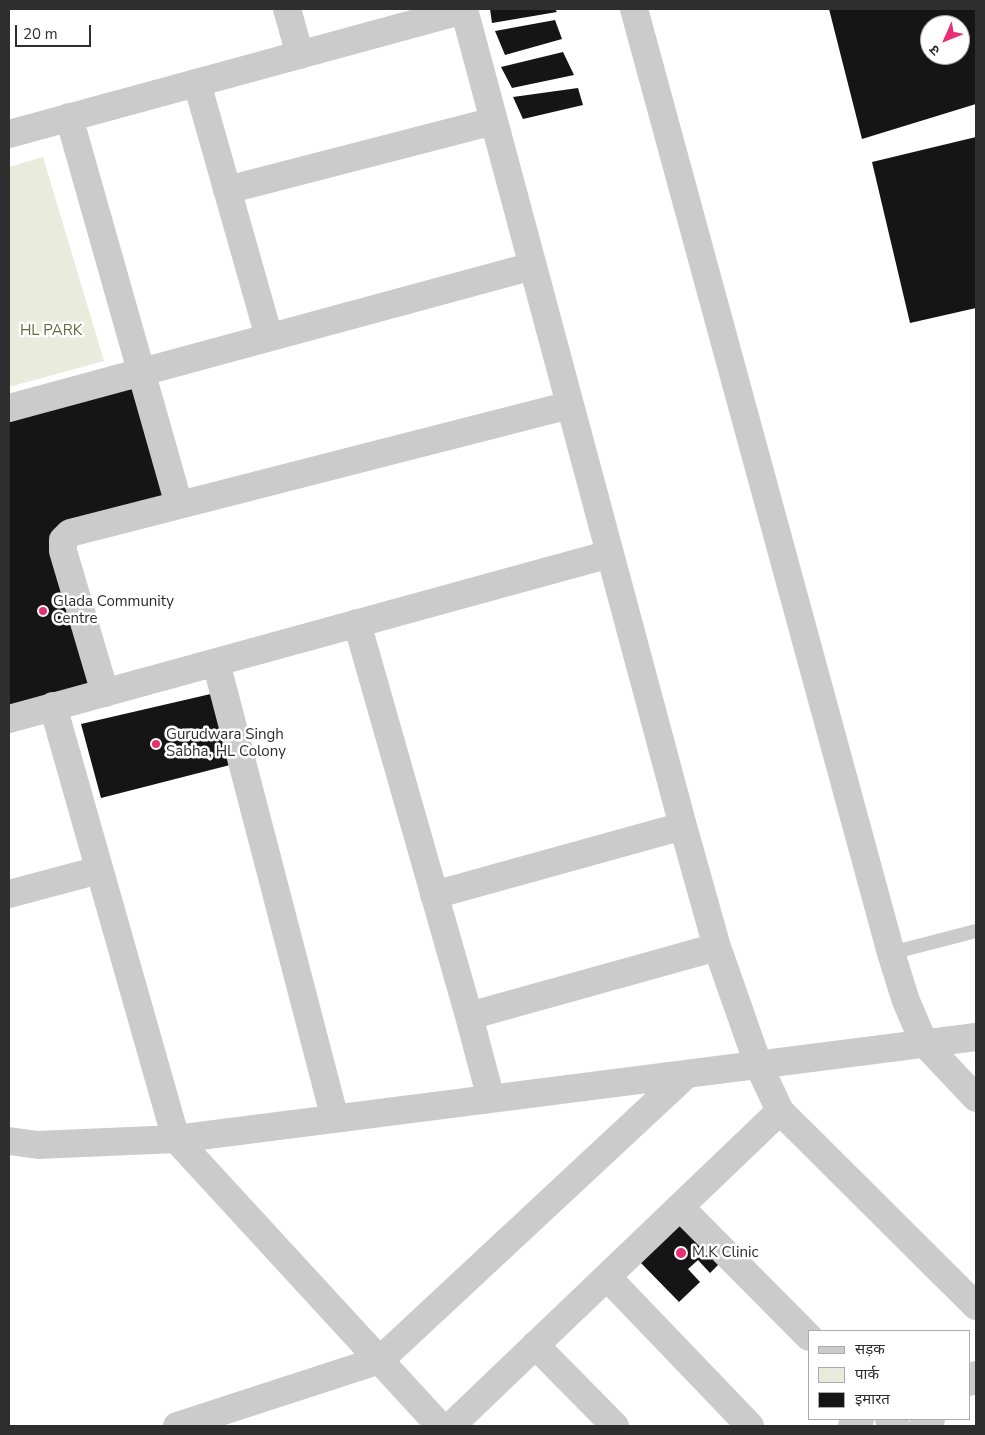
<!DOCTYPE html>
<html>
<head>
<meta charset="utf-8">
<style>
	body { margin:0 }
	#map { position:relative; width:985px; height:1435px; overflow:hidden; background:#fff; font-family:"Nunito Sans","Noto Sans Devanagari",sans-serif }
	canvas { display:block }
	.frame { position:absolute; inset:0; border:10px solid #2e2e2e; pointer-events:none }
	.legend { position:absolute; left:808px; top:1330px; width:162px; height:90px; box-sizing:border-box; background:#fff; border:1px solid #ababab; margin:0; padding:6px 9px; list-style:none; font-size:15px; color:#2e2e2e }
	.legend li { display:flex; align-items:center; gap:10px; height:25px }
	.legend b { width:25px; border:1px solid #ababab }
	.north { position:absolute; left:920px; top:15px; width:50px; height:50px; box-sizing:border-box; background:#fff; border:1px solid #ababab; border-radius:50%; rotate:226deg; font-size:14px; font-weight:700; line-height:20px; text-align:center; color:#2e2e2e }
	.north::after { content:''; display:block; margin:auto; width:18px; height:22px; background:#e82e75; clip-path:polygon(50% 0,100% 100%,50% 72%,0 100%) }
	.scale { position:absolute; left:15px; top:25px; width:76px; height:22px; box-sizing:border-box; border:2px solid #2e2e2e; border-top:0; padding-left:6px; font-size:15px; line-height:18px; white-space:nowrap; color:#2e2e2e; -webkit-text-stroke:4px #fff; paint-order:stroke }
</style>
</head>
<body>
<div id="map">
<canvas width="985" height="1435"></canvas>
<div class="frame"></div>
<ul class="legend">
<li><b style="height:6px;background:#cbcbcb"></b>सड़क</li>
<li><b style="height:14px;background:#e9ecdc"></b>पार्क</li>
<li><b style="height:14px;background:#151515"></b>इमारत</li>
</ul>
<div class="north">उ</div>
<div class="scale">20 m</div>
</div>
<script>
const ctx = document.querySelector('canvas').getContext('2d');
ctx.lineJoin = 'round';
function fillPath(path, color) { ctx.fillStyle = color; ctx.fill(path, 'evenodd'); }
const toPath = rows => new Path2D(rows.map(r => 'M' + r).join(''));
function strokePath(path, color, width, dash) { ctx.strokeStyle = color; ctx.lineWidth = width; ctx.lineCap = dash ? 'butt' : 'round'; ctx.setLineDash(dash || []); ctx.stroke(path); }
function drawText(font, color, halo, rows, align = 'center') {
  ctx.font = font + ' "Nunito Sans",sans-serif'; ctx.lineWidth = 5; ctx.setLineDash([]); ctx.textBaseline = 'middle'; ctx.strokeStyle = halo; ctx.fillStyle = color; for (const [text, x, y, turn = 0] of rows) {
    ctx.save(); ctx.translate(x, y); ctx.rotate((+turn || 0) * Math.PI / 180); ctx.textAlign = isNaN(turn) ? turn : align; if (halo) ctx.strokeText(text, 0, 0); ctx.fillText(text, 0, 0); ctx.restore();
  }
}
fillPath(toPath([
	[43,157,104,361,9,387,9,167]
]), '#e9ecdc');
fillPath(toPath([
	[490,9,555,9,557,12,492,23],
	[829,9,976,9,976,104,862,139],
	[930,25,960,25,960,55,930,55],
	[555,20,562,39,505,55,495,31],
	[563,52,574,75,512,88,501,67],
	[578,88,583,105,523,119,513,97],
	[976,137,976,308,910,323,872,162],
	[139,377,174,502,56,531,98,690,9,716,9,412],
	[215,693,230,765,101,798,81,724],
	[680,1223,719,1264,710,1273,698,1260,688,1269,700,1282,679,1302,640,1262]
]), '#151515');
strokePath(toPath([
	[891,953,976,931]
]), '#cbcbcb', 14);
strokePath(toPath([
	[287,9,300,55],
	[464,9,683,826,717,947,758,1064,780,1111,976,1306],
	[634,9,891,953,906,1001,924,1043,976,1098],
	[197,83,269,337],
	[69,117,179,505],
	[9,134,464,10],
	[227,190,494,121],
	[9,408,533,266],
	[357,623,469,1016,491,1099],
	[216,662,335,1119],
	[105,693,63,551,63,540,70,533,570,405],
	[53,706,176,1139,440,1426],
	[9,719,610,554],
	[9,894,99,870],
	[434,895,683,826],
	[469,1016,717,947],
	[9,1141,38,1145,176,1139,976,1037],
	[680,1207,809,1337],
	[607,1277,750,1426],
	[535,1345,615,1426],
	[969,1382,976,1375],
	[889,1419,896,1426],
	[177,1426,380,1360,687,1074],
	[451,1426,780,1111],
	[852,1426,860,1419],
	[923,1426,931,1419]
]), '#cbcbcb', 28);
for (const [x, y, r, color] of [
	[43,611,5,"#e82e75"],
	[156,744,5,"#e82e75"],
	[681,1253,6,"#e82e75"]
]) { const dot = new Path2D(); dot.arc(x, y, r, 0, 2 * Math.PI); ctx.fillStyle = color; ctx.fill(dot); strokePath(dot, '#fff', 2); }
drawText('15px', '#606b3b', '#fff', [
	["HL PARK",51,331]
]);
drawText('15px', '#2e2e2e', '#fff', [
	["Glada Community",53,602],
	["Centre",53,619],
	["Gurudwara Singh",166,735],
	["Sabha, HL Colony",166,752],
	["M.K Clinic",692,1253]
], 'left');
</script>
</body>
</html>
